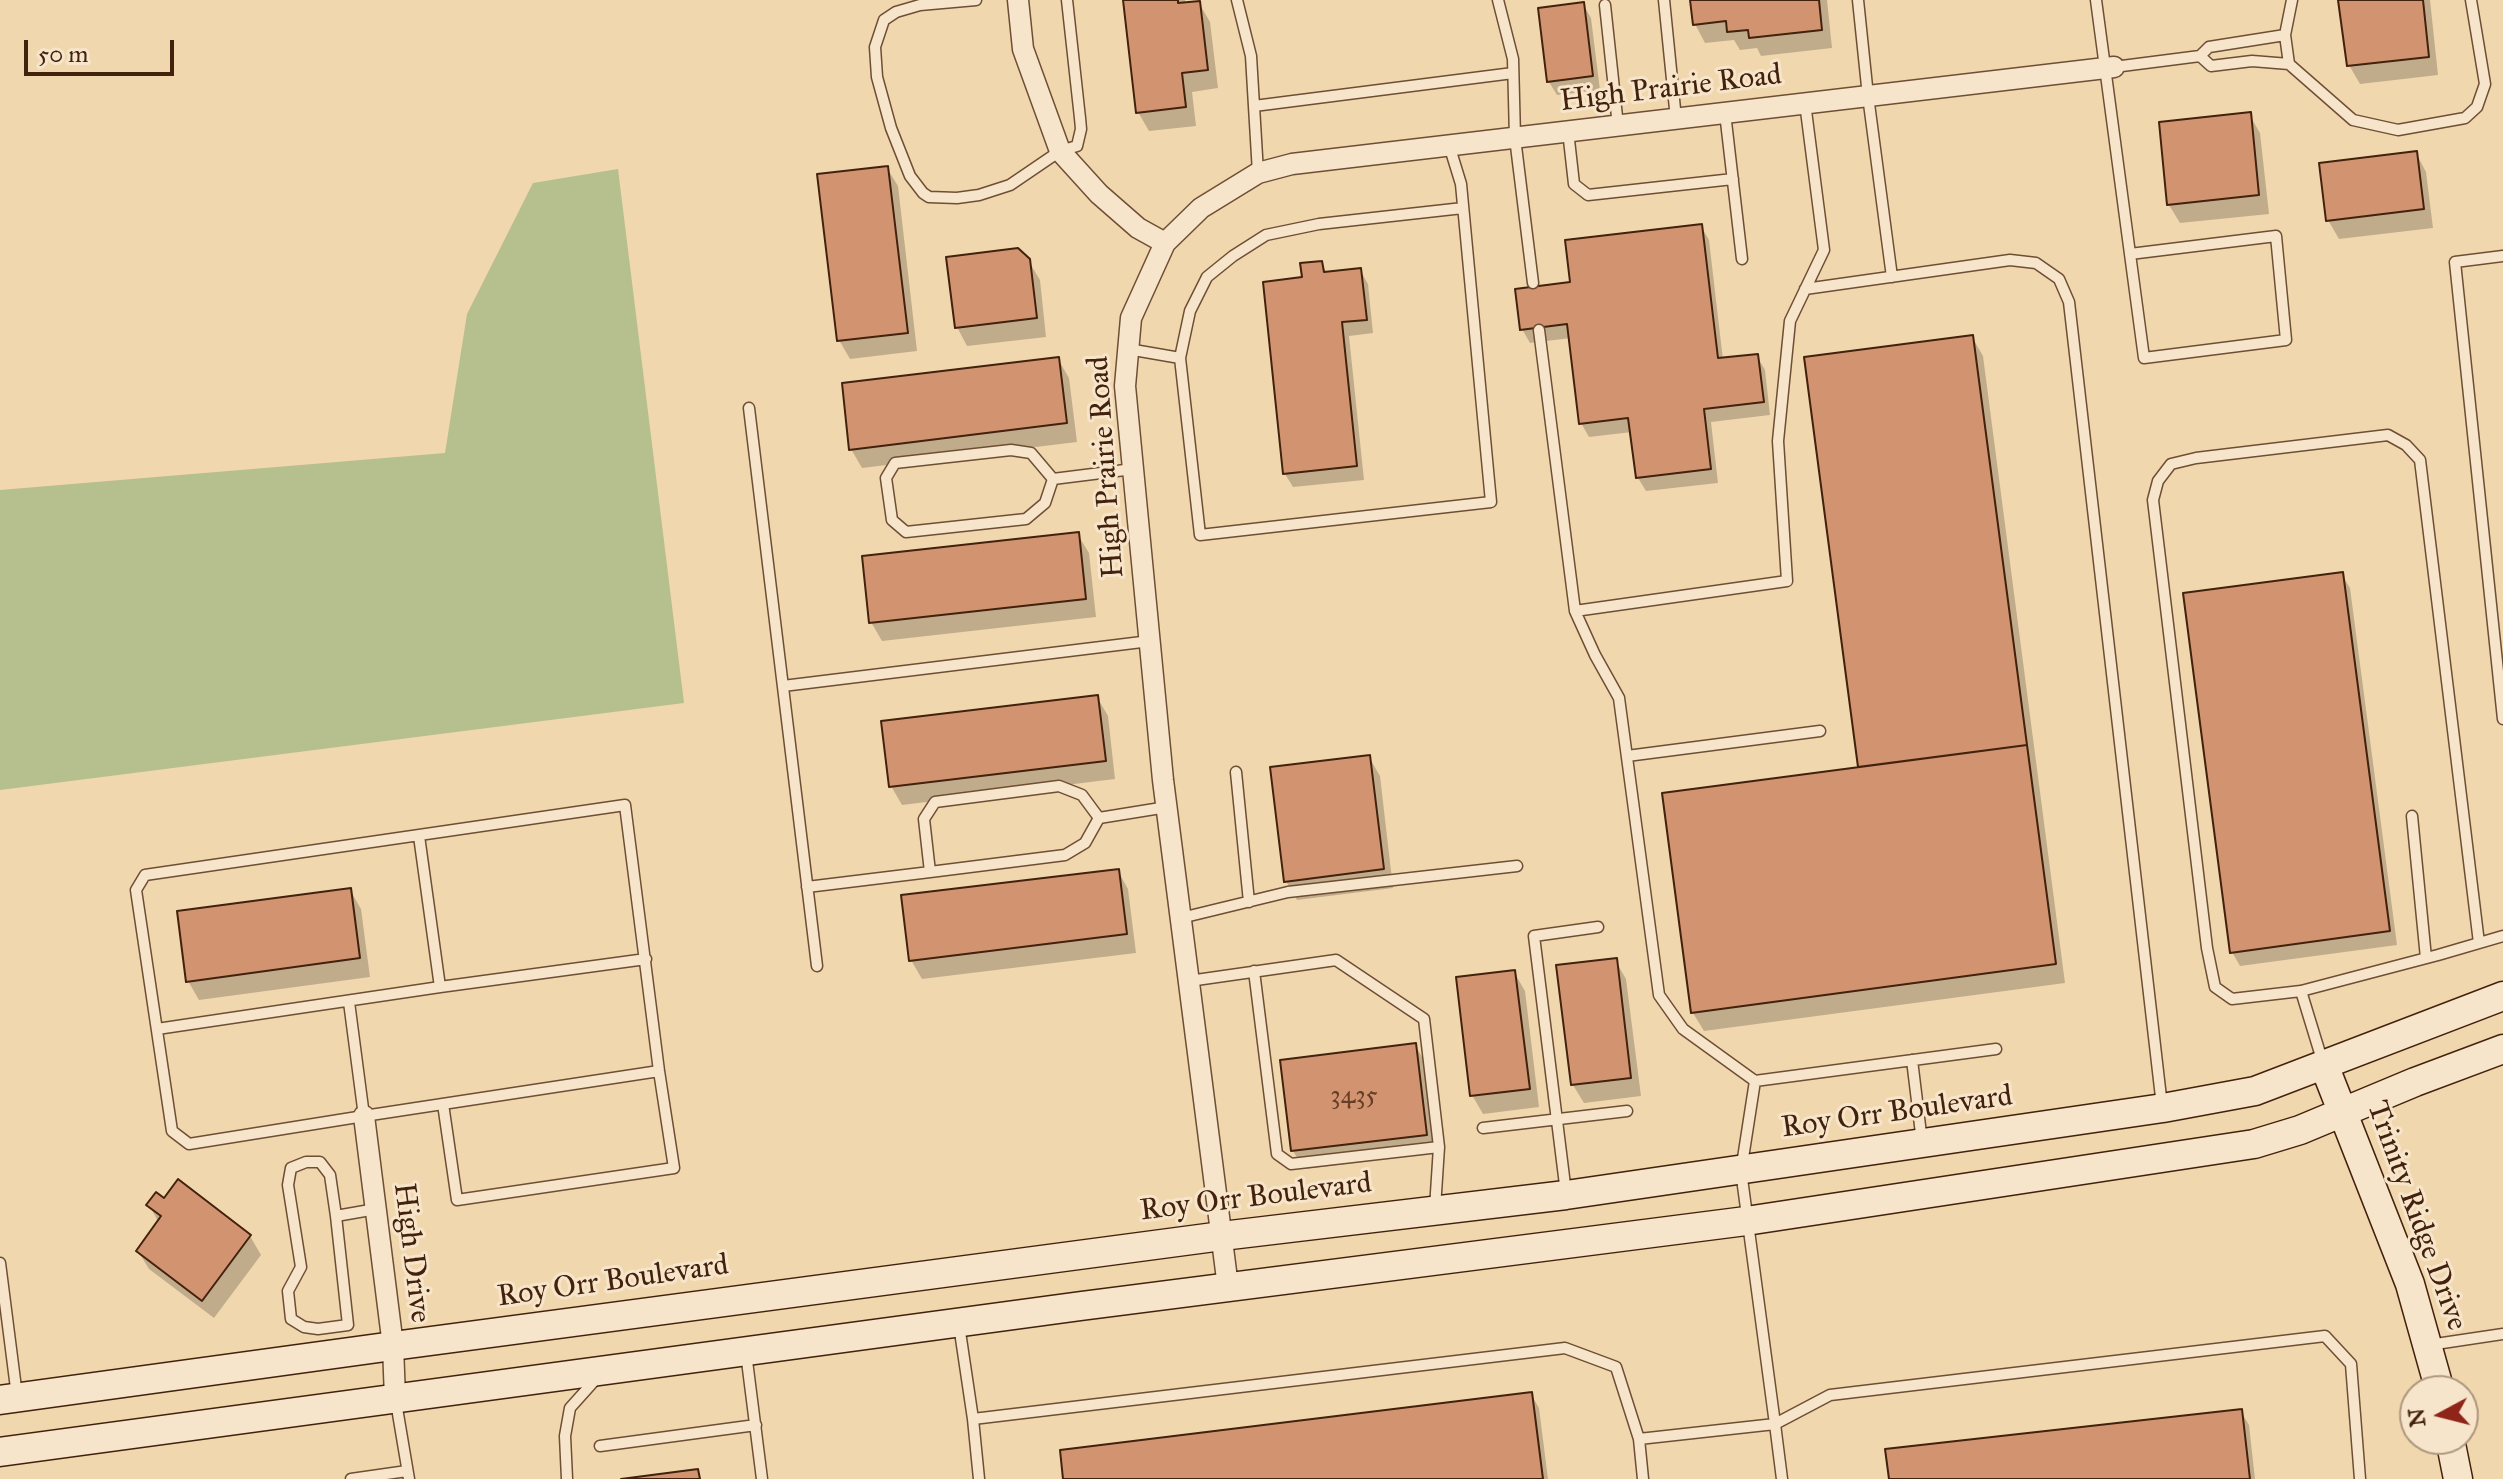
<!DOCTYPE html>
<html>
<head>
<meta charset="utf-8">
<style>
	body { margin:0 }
	#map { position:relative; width:2503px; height:1479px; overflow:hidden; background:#f1d7ae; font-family:"IM FELL Great Primer",serif }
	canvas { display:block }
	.north { position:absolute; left:2399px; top:1375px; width:80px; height:80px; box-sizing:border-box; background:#f6e5ca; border:2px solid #ae977e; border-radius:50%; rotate:263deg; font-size:22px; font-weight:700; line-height:32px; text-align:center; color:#42210d }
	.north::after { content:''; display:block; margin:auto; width:28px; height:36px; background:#8f2418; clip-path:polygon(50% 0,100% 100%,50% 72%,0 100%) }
	.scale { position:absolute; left:24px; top:40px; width:150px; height:36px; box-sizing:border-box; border:4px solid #42210d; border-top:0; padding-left:10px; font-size:24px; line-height:28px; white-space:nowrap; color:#42210d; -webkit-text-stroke:6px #f6e5ca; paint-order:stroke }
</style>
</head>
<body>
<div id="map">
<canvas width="2503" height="1479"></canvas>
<div class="north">N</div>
<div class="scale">50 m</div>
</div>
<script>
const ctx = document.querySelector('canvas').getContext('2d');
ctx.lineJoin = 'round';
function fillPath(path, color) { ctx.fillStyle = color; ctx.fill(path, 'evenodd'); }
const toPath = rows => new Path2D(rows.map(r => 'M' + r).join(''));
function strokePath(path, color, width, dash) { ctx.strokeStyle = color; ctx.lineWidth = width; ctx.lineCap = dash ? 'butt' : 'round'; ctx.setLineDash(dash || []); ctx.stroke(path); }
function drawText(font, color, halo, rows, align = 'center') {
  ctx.font = font + ' "IM FELL Great Primer",serif'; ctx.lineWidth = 6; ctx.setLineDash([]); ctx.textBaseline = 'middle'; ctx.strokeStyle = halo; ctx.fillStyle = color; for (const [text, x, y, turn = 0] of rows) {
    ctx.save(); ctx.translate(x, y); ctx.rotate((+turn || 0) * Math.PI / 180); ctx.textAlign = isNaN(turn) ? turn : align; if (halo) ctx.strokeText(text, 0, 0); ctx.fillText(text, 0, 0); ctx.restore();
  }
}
fillPath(toPath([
	[618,169,684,703,0,790,0,490,445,453,467,314,533,183]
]), '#b6bf8e');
fillPath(toPath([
	[1125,0,1185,0,1185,4,1199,3,1210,22,1218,88,1192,92,1196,126,1149,131,1138,112],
	[1692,0,1827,0,1832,48,1761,56,1757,48,1740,50,1734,40,1705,43,1695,24],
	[2341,0,2430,0,2438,75,2360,84,2349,65],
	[1583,4,1591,18,1600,90,1557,95,1549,82],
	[2249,114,2260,133,2269,214,2180,223,2169,205],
	[2416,153,2426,172,2433,228,2339,239,2328,220],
	[887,168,898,186,917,351,850,359,839,340],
	[1701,226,1709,240,1723,360,1757,356,1765,370,1770,415,1711,422,1718,483,1646,491,1638,478,1632,432,1589,437,1581,423,1571,338,1530,343,1522,329,1572,284],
	[1028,260,1040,280,1046,337,967,346,957,327],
	[1321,263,1327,273,1360,270,1368,284,1373,333,1349,336,1364,480,1293,487,1285,474,1304,279],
	[1972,337,1983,356,2065,983,1704,1031,1693,1013,1860,768,1807,359],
	[1058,359,1069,378,1077,442,862,468,851,449],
	[1078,535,1089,553,1096,617,882,641,871,622],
	[2342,575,2350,588,2397,945,2240,966,2232,952],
	[1097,697,1108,716,1115,779,902,805,891,786],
	[1369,757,1380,776,1393,888,1297,900,1286,881],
	[1118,871,1128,889,1136,953,922,979,911,960],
	[350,890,361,909,370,977,199,1000,188,981],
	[1615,960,1626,979,1641,1096,1584,1103,1573,1085],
	[1514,972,1525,991,1539,1107,1483,1114,1472,1095],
	[1415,1045,1426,1064,1437,1153,1304,1169,1293,1151],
	[149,1205,250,1236,261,1255,214,1318,149,1269,138,1251,159,1223],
	[1531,1394,1539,1408,1548,1479,1065,1479],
	[2241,1412,2249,1425,2255,1479,1891,1479]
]), '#0003');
const building = toPath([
	[1123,0,1178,0,1178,3,1200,1,1208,70,1182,73,1186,107,1136,113,1123,0],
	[1690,0,1819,0,1822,30,1749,38,1748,30,1727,32,1726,21,1693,25,1690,0],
	[2338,0,2423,0,2429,57,2347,66,2338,0],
	[1584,2,1593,76,1547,82,1538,8,1584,2],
	[2251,112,2259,195,2167,205,2159,122,2251,112],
	[2417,151,2424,209,2326,221,2319,163,2417,151],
	[888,166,908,333,837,341,817,174,888,166],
	[1702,224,1718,358,1758,354,1764,402,1704,409,1711,469,1636,478,1628,418,1579,424,1567,324,1520,330,1515,289,1570,282,1565,240,1702,224],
	[1018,248,1030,259,1037,318,955,328,946,257,1018,248],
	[1322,261,1324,272,1361,268,1367,320,1342,322,1357,466,1283,474,1263,282,1302,277,1300,263,1322,261],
	[1973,335,2027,745,1858,767,1804,357,1973,335],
	[1059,357,1067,423,849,450,842,383,1059,357],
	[1079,532,1086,599,869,623,862,556,1079,532],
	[2343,572,2390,931,2230,953,2183,593,2343,572],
	[1098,695,1106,761,889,787,881,721,1098,695],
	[2027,745,2056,964,1691,1013,1662,793,2027,745],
	[1370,755,1384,869,1284,882,1270,767,1370,755],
	[1119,869,1127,934,909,961,901,895,1119,869],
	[351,888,360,958,186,982,177,911,351,888],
	[1617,958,1631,1078,1571,1085,1556,965,1617,958],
	[1515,970,1530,1089,1470,1096,1456,977,1515,970],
	[1416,1043,1427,1135,1291,1151,1280,1060,1416,1043],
	[178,1179,251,1235,202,1301,136,1251,161,1216,146,1205,156,1192,164,1198,178,1179],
	[1532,1392,1543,1479,1063,1479,1060,1450,1532,1392],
	[2242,1409,2250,1479,1889,1479,1885,1449,2242,1409],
	[698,1469,700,1479,621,1479,698,1469]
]);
fillPath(building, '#d29371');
strokePath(building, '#42210d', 2);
const lane = toPath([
	[976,0,920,5,896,12,884,20,875,47,877,77,891,128,910,176,923,193,929,197,957,198,979,195,1010,185,1060,151,1077,146,1081,129,1080,118,1067,0],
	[1237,0,1251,56,1258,173],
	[1498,0,1513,59,1515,138,1533,283],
	[1664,0,1676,119],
	[1858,0,1868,96,1892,277],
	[2096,0,2130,254,2144,358,2286,340,2276,236,2130,254],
	[1605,5,1618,126],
	[2200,56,2211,66,2252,61,2289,64,2353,120,2398,130,2465,118,2477,107,2485,84,2471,0],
	[2289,64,2285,35,2292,0],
	[2114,67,2200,56,2209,47,2285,35],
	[1254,106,1513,73],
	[1725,113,1742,259],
	[1568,131,1574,184,1588,195,1733,179],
	[1449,145,1461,184,1491,502,1200,535,1180,358,1190,311,1207,277,1233,256,1266,235,1319,224,1463,208],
	[2503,256,2455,262,2503,719],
	[1805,289,2010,260,2036,263,2059,279,2069,302,2162,1106],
	[1539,330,1575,611,1595,655,1619,698,1659,995,1683,1029,1755,1081],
	[1128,349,1180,358],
	[749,408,817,966],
	[1053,479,1045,503,1026,519,906,532,892,520,886,478,895,463,1011,450,1031,453,1053,479,1133,469],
	[1575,611,1787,581,1778,441,1790,321,1824,250,1805,103],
	[783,686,1150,641],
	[1627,756,1820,731],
	[1236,772,1249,902],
	[2412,816,2426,958],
	[1099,818,1085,843,1065,855,930,872,924,819,935,802,1059,786,1082,795,1099,818,1167,807],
	[419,836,440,987],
	[807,887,930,872],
	[1181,918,1288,892,1517,866],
	[2479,943,2420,460,2406,445,2388,435,2196,458,2171,464,2158,481,2153,500,2207,948,2215,987,2232,999,2301,991,2438,955,2503,936],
	[1254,971,1277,1154,1291,1164,1439,1147],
	[1189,981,1336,960,1424,1019,1439,1147,1435,1208],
	[2301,991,2323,1063],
	[349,1002,364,1116],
	[157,1029,440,987,646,959],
	[1996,1049,1755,1081,1741,1171,1775,1424,1830,1395,2325,1336,2351,1364,2360,1479],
	[1912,1060,1922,1142],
	[443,1104,457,1200,674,1168,659,1071,625,805,145,875,136,890,172,1131,189,1144,364,1116,659,1071],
	[1483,1128,1627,1111],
	[1566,1193,1534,936,1598,927],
	[336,1216,348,1325,318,1329,304,1327,291,1319,288,1291,301,1267,288,1185,291,1168,306,1162,320,1162,330,1175,336,1216,376,1209],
	[0,1263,17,1396],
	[959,1325,973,1419,1565,1348,1616,1367,1639,1439,1775,1424,1782,1479],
	[2429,1345,2503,1334],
	[746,1353,762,1479],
	[396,1402,409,1479],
	[973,1419,979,1479],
	[1639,1439,1643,1479],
	[600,1446,756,1425],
	[351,1479,407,1471],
	[567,1479,565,1436,570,1408,596,1379]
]);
const street = toPath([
	[1018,0,1023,49,1060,151,1099,194,1138,228,1165,243],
	[364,1116,393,1346,395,1398],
	[1228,1287,1163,780,1125,386,1131,318,1165,243,1201,208,1258,173,1292,164,2114,67]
]);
const secondary = toPath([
	[2324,1065,2410,1284,2440,1391],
	[0,1400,393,1346,1222,1236,1566,1195,2163,1108,2255,1091,2503,996],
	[2450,1439,2458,1479],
	[0,1452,1081,1306,1746,1221,2254,1144,2300,1130,2415,1082,2503,1049]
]);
strokePath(lane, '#6e4e35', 13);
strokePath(street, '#6e4e35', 23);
strokePath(secondary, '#42210d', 31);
strokePath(lane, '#f6e5ca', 10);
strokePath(street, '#f6e5ca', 20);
strokePath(secondary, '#f6e5ca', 28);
drawText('26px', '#663e26', null, [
	["3435",1354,1097]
]);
drawText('30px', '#42210d', '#f6e5ca', [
	["High Prairie Road",1671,89,-7],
	["High Prairie Road",1107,467,-94],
	["Roy Orr Boulevard",1897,1113,-8],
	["Roy Orr Boulevard",1256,1198,-7],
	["Trinity Ridge Drive",2416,1216,70],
	["High Drive",411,1253,83],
	["Roy Orr Boulevard",613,1282,-8]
]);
</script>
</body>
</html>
